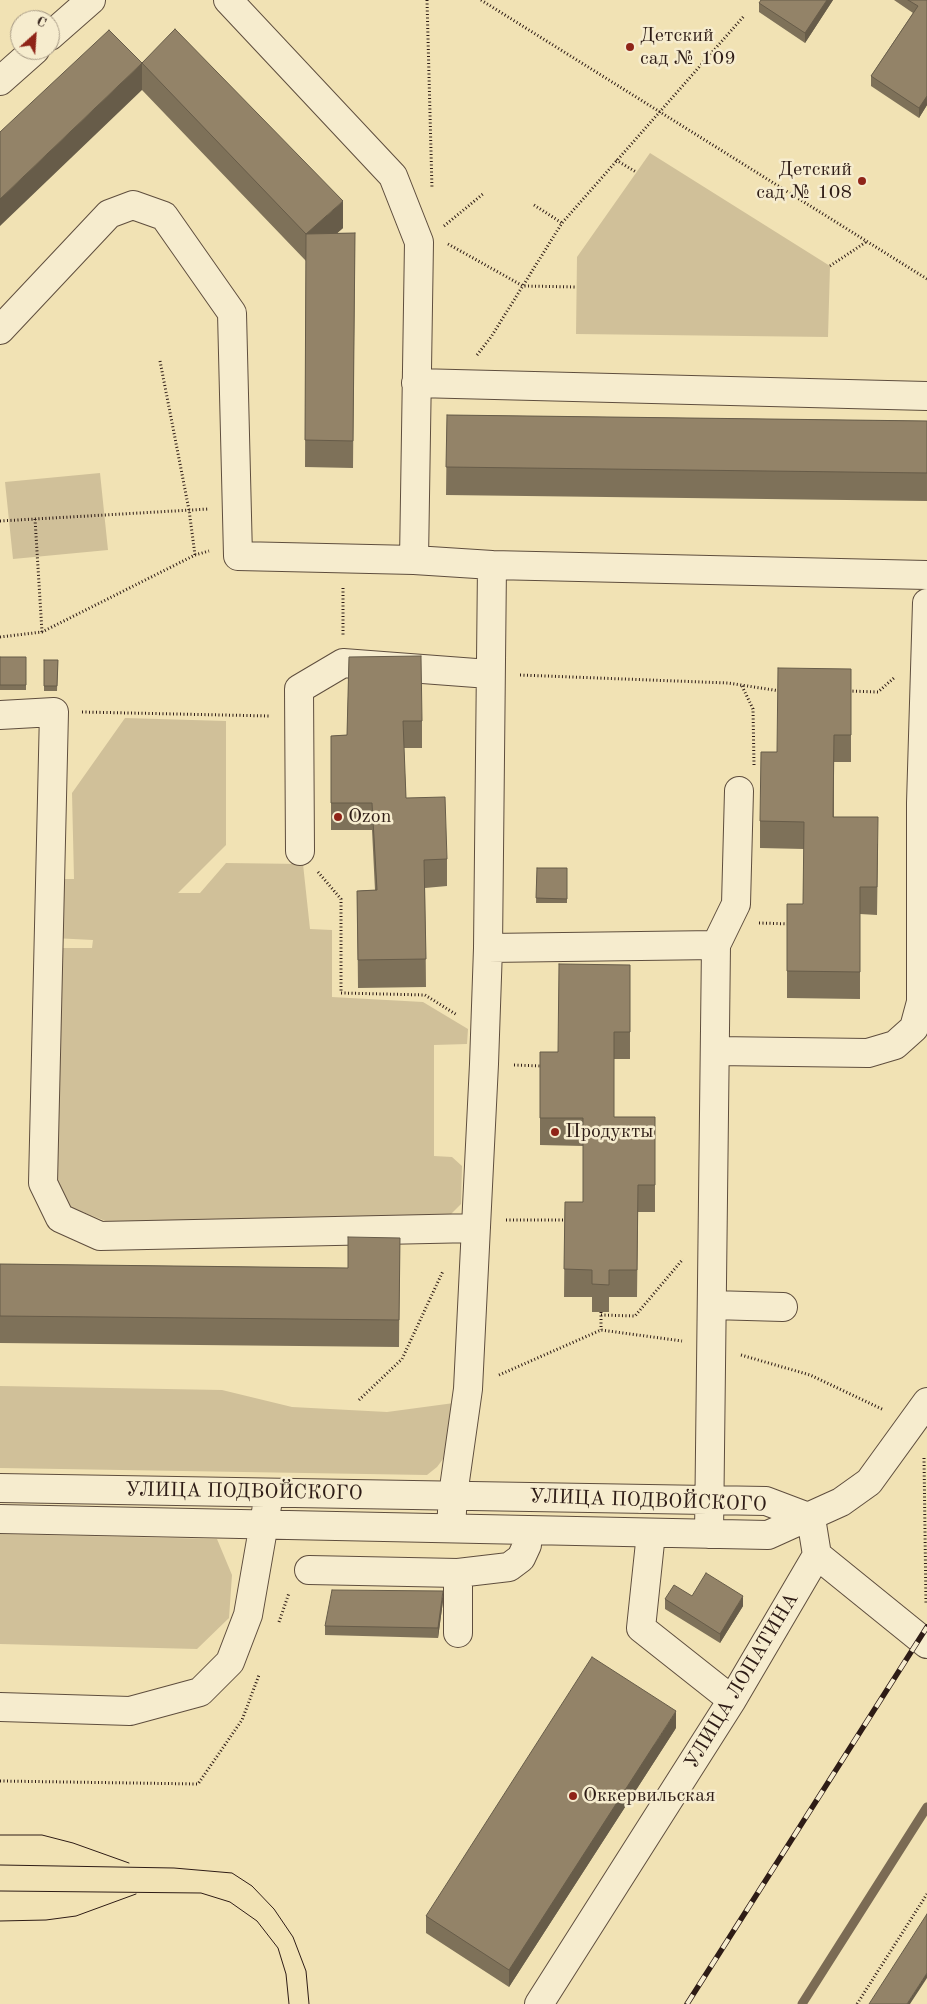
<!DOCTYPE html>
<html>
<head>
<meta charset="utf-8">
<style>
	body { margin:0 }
	#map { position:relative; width:927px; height:2004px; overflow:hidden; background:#f1e2b4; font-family:"Old Standard TT",serif }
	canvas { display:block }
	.north { position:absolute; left:10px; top:10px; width:50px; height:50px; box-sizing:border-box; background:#f6ecce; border:1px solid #a69984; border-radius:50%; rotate:26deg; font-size:14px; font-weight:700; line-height:20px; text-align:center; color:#2e1c16 }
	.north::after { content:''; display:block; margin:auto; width:18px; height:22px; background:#8f2418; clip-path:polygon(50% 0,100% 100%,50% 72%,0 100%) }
</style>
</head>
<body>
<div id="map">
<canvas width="927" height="2004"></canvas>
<div class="north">С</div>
</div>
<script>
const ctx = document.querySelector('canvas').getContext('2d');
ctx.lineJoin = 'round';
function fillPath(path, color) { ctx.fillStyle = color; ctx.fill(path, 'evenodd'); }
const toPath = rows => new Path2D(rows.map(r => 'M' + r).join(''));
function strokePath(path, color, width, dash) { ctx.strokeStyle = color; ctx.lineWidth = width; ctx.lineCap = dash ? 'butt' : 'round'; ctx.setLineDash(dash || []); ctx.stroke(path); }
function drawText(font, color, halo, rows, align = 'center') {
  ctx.font = font + ' "Old Standard TT",serif'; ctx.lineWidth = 5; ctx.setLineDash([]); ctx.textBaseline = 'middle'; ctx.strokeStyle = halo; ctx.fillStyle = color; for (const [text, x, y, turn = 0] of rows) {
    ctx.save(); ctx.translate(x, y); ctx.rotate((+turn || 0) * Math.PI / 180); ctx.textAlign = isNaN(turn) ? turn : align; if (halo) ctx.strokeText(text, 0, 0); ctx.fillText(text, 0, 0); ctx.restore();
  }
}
fillPath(toPath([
	[650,153,830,266,828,337,576,334,577,257],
	[100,473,108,550,13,559,5,482],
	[125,718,226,721,226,845,178,893,200,893,226,863,303,864,310,929,332,930,332,997,423,1002,468,1029,467,1044,434,1045,434,1156,452,1157,462,1166,461,1204,450,1215,440,1220,108,1222,70,1207,54,1175,59,948,92,948,93,940,53,938,54,879,74,879,72,793],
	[0,1386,222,1390,292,1407,387,1412,454,1403,443,1459,437,1467,427,1475,0,1468],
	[0,1534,217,1539,232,1575,229,1618,197,1649,0,1644]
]), '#d0c099');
strokePath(toPath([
	[802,2004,927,1807]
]), '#7b6b54', 9);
const minor = toPath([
	[228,0,393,176,419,242,414,560,492,565,488,948,484,1064,468,1389,453,1495,451,1528],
	[50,36,91,0],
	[0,81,35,50],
	[0,330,109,214,133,205,164,216,232,313,238,556,414,560],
	[416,383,927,396],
	[492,565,927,575],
	[0,715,54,712,43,1183,60,1218,100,1236,476,1228],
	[300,851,299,689,343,663,489,674],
	[716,945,736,904,739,791],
	[488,948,716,945,709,1534],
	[716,1051,868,1053,895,1045,914,1028,921,1002,921,803,927,603],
	[712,1305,783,1307],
	[0,1488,766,1501,811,1518],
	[0,1519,768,1535,841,1502,869,1482,927,1402],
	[651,1533,641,1628,732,1700],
	[817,1555,927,1644],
	[309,1570,458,1573,509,1567,521,1558,527,1545,527,1530],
	[458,1573,458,1633],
	[0,1707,130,1711,200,1692,230,1662,248,1615,267,1506],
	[539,2004,732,1700,817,1555,811,1518]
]);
strokePath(minor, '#5f4e3e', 30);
strokePath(toPath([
	[427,0,432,189],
	[481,0,927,279],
	[616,160,636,172],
	[534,205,562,223],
	[444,226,483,194],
	[448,244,523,286,577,287],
	[830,266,866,242],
	[477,355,491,337,562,223,744,16],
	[160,361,189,510,195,555],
	[35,519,42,632],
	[0,521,209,509],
	[343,588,343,635],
	[0,637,42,632,195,555,209,551],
	[520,675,728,683,780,691],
	[742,686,753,709,754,765],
	[849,691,878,692,895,677],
	[82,712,270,716],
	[318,872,341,899,341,993,425,995,457,1015],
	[759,923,790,924],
	[514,1065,542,1066],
	[506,1220,567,1220],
	[601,1312,601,1330],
	[601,1315,635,1316,683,1259],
	[741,1355,810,1375,884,1410],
	[499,1375,601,1330,682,1341],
	[359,1400,402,1359,443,1271],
	[924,1458,926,1604],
	[279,1622,289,1593],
	[0,1781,198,1784,242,1720,259,1675],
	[857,2004,927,1894]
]), '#2e1c16', 3, [1, 2.5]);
strokePath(minor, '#f6ecce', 28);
strokePath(toPath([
	[0,1835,42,1835,73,1843,129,1863],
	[0,1865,174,1868,232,1873,252,1886,274,1909,293,1937,306,1971,309,2004],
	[0,1891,201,1893,230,1902,257,1921,278,1948,286,1974,289,2004],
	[0,1921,46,1920,76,1916,136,1894]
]), '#2e1c16', 1);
const rail = toPath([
	[687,2004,927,1627]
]);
strokePath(rail, '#2e1c16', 5.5);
strokePath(rail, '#f6ecce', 4, [11]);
fillPath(toPath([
	[833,0,805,43,759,12,759,3],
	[894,0,927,0,927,105,919,118,871,86,871,76,913,13],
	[142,63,343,228,337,233,355,233,353,468,305,467,306,261,142,90],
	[447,415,927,421,927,501,446,495],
	[0,657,26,657,26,690,0,690],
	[349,657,422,721,422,748,404,748,406,798,447,859,447,886,425,888,426,987,358,988,357,891,375,890,372,830,331,830,331,736,347,735],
	[44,660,58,660,57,691,44,691],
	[851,669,851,762,834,762,834,817,878,844,877,915,860,914,860,999,787,998,787,904,803,904,804,849,760,848,760,821,777,752],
	[537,868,567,868,567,903,536,903],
	[630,965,630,1059,614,1059,614,1117,655,1117,655,1212,638,1212,637,1297,609,1297,609,1312,592,1312,592,1297,564,1297,565,1202,583,1202,583,1146,540,1145,540,1052,558,1052],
	[400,1238,399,1347,0,1343,0,1264,348,1268],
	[692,1596,743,1606,720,1643,665,1609,665,1599],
	[443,1601,438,1638,325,1635,325,1626],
	[676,1728,509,1987,426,1933,426,1916]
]), '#7e7159');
fillPath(toPath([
	[827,0,833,0,805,43,805,33],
	[142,63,142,90,0,226,0,199],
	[927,96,927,105,919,118,919,108],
	[343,201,343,228,306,261,306,234],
	[443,1591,443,1601,438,1638,438,1628],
	[743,1596,743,1606,720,1643,720,1634],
	[676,1711,676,1728,509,1987,509,1970],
	[927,1973,927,1978,910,2004,907,2004]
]), '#675c49');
const building = toPath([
	[761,0,827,0,805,33,759,3,761,0],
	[908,0,927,0,927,96,919,108,871,76,918,6,908,0],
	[175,29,343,201,306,234,142,63,175,29],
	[109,30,142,63,0,199,0,132,109,30],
	[355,233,353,441,305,440,306,234,355,233],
	[447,415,927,421,927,473,446,467,447,415],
	[421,656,422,721,403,721,406,798,445,797,447,859,424,860,426,959,358,960,357,891,377,890,372,803,331,803,331,736,347,735,349,657,421,656],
	[0,657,26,657,26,685,0,685,0,657],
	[44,660,58,660,57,686,44,686,44,660],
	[778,668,851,669,851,735,834,735,833,817,878,817,877,887,860,887,860,972,787,971,787,904,803,904,804,822,760,821,761,752,777,752,778,668],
	[537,868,567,868,567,899,536,898,537,868],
	[559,964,630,965,630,1032,614,1032,614,1117,655,1117,655,1185,638,1185,637,1270,609,1270,609,1285,592,1284,592,1270,564,1269,565,1202,583,1202,583,1118,540,1118,540,1052,558,1052,559,964],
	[348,1237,400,1238,399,1320,0,1316,0,1264,348,1268,348,1237],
	[706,1573,743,1596,720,1634,665,1599,674,1585,692,1596,706,1573],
	[332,1590,443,1591,438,1628,325,1626,332,1590],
	[592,1657,676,1711,509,1970,426,1916,592,1657],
	[927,1914,927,1973,907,2004,869,2004,927,1914]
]);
fillPath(building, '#938368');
strokePath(building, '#675c49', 1);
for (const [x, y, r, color] of [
	[630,47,5,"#8f2418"],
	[862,181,5,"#8f2418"],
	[338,817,5,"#8f2418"],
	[555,1132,5,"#8f2418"],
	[573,1796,5,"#8f2418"]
]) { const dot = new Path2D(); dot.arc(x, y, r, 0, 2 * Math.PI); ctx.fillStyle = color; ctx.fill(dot); strokePath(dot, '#f6ecce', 2); }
drawText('20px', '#2e1c16', '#f6ecce', [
	["Детский",640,36],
	["сад № 109",640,59],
	["Детский",852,170,"right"],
	["сад № 108",852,193,"right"],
	["Ozon",348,817],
	["Продукты",565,1132],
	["Оккервильская",583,1796]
], 'left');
drawText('20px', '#2e1c16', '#f6ecce', [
	["УЛИЦА ПОДВОЙСКОГО",244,1492,1],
	["УЛИЦА ПОДВОЙСКОГО",648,1501,2],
	["УЛИЦА ЛОПАТИНА",742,1681,-59]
]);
</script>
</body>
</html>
